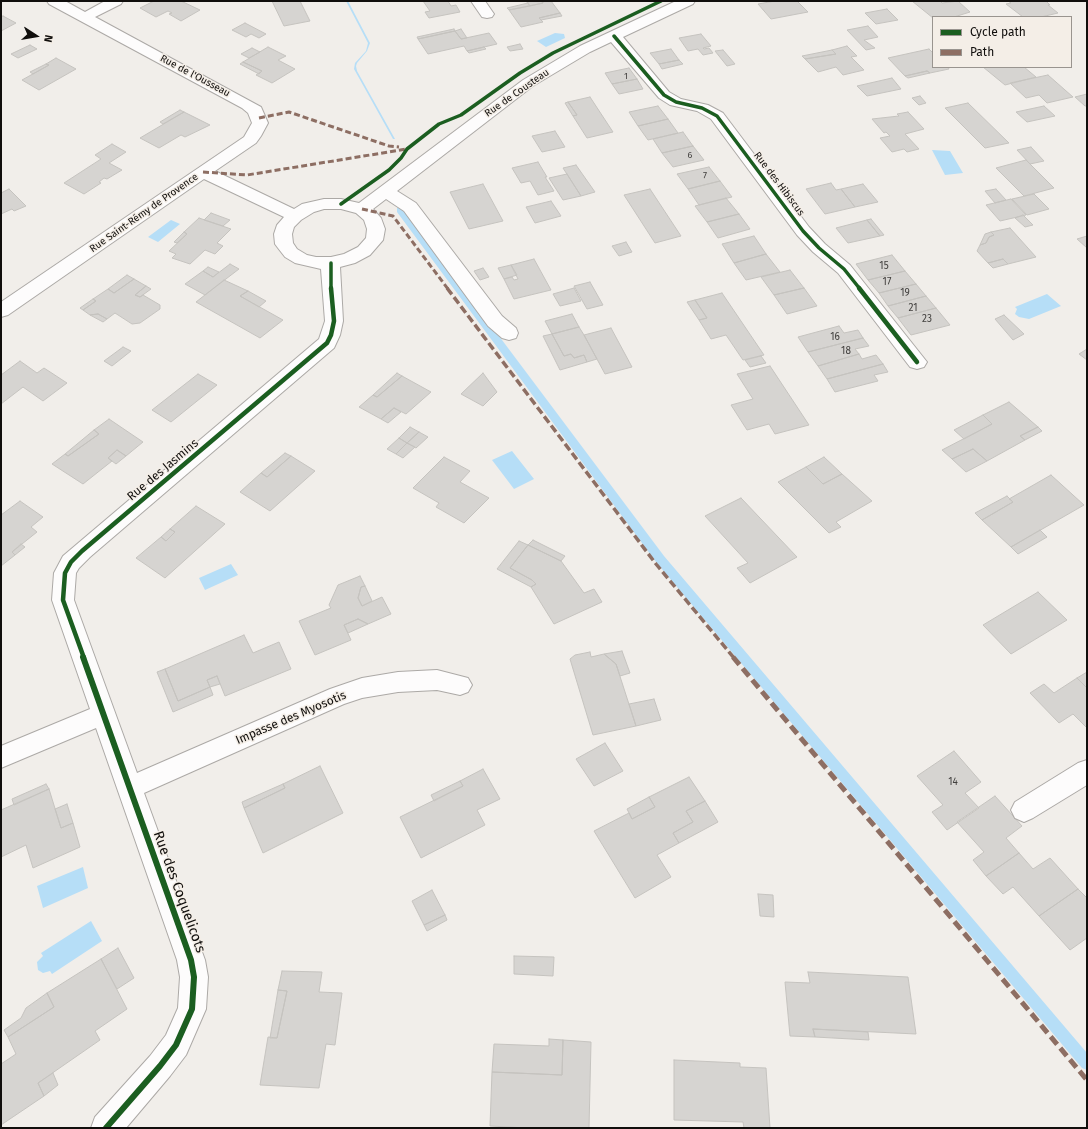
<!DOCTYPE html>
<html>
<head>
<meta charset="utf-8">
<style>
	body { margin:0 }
	#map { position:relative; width:1088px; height:1129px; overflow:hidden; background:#f1eeea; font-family:"Fira Sans",sans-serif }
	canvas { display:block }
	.frame { position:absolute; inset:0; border:2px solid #100e0c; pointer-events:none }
	.legend { position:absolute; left:932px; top:16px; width:140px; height:52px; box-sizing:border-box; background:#f4eee7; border:1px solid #99948f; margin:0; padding:5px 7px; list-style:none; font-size:12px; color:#100e0c }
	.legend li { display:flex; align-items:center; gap:8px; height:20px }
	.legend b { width:20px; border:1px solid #99948f }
	.north { position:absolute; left:16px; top:16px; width:40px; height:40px; -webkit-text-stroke:3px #f4eee7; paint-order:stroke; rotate:102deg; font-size:11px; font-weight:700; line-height:16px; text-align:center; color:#100e0c }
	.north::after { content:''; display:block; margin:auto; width:14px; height:18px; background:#100e0c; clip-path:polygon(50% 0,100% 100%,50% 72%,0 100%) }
</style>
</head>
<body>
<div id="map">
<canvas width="1088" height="1129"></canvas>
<div class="frame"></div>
<ul class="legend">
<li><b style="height:5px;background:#1b5e20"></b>Cycle path</li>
<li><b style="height:5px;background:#8d6e63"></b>Path</li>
</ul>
<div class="north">N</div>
</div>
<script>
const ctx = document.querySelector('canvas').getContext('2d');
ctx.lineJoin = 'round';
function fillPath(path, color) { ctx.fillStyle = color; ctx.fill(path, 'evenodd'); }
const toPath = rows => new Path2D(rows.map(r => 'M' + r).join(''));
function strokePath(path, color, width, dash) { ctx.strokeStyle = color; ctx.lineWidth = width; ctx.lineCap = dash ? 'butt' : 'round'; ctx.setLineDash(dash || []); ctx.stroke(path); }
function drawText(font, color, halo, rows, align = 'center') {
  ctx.font = font + ' "Fira Sans",sans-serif'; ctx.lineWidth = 3; ctx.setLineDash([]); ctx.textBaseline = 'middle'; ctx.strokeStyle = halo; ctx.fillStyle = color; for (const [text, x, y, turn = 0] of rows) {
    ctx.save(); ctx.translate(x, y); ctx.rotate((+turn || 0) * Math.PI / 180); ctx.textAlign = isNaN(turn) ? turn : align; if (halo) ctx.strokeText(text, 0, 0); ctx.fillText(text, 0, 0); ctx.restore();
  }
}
fillPath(toPath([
	[346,1,348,1,370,43,367,51,357,63,356,66,357,71,395,139,393,139,354,69,355,63,366,51,368,43],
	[555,33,564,34,565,38,546,47,537,41],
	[932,150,950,151,963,173,945,175],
	[171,220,180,224,158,242,148,237],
	[1047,294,1061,306,1029,319,1019,317,1015,314,1017,309,1015,307],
	[512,451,534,479,514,489,492,460],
	[231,564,238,575,205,590,199,578],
	[83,867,88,888,43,908,37,886],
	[91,921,102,941,52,974,50,971,43,973,38,970,37,962,43,956,41,953]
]), '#b6def7');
fillPath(toPath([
	[397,208,403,208,664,556,1087,1053,1087,1070,1082,1068,656,562,397,212,397,208]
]), '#b6def7');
const building = toPath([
	[154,1,181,1,200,10,181,21,169,14,172,13,168,11,156,17,140,8,154,1],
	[272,1,300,1,310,21,284,26,272,1],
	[423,1,448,1,451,6,456,5,460,12,429,18,425,12,430,11,423,1],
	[526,1,542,1,543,3,530,6,526,1],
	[542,1,551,1,560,13,539,18,543,22,521,27,509,10,543,3,542,1],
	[775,1,797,1,808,12,771,19,758,4,775,1],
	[912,1,940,1,942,3,958,1,970,12,954,17,933,18,912,1],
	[1008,1,1046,1,1050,5,1048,5,1058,13,1041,17,1023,17,1006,4,1011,3,1008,1],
	[528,3,530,6,509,10,507,8,528,3],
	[887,9,898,20,876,24,865,13,887,9],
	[560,13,562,16,541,20,539,18,560,13],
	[3,16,16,23,1,31,1,17,3,16],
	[245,23,266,34,259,38,251,34,246,37,232,30,245,23],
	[868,26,878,37,864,40,875,48,866,50,847,30,868,26],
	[454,29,455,31,418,39,417,37,454,29],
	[461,29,467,38,461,39,455,31,461,29],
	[455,31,461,39,489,33,497,44,467,51,464,46,428,54,418,39,455,31],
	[701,34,711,46,703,48,704,49,709,48,713,53,703,55,698,49,688,51,679,38,701,34],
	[520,44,523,49,510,51,507,47,520,44],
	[30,45,37,49,18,58,11,54,30,45],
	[847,46,857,56,851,57,864,70,843,75,836,67,818,72,805,59,836,54,832,50,847,46],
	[268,47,286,56,278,60,295,69,272,83,256,75,262,71,243,62,268,47],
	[484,47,486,49,469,53,467,51,484,47],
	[252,48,260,52,249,58,241,54,252,48],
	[671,49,679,60,659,64,650,53,671,49],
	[929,49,933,53,933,67,948,67,949,69,930,73,927,71,905,76,888,58,929,49],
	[723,50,735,64,727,66,715,51,723,50],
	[832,50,836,54,805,59,802,56,832,50],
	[56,58,76,69,39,90,22,80,49,65,46,64,56,58],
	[679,60,683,64,662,69,659,64,679,60],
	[243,62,262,71,259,74,240,64,243,62],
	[46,64,49,65,33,74,30,72,46,64],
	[983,67,1024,67,1036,77,1005,85,983,67],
	[629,68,637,79,612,84,605,73,629,68],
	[927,71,930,73,908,78,905,76,927,71],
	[1048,75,1073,97,1047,103,1039,95,1026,98,1010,83,1048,75],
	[892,78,901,89,867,96,857,86,892,78],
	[637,79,643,89,619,94,612,84,637,79],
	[1087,94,1087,106,1085,106,1075,97,1087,94],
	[920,96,926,103,919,105,912,98,920,96],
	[590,97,613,132,587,138,573,116,577,115,568,102,590,97],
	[568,102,577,115,573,116,565,103,568,102],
	[968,103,1009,143,985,148,945,108,968,103],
	[658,106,668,119,638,126,629,112,658,106],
	[1044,106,1055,116,1027,122,1016,112,1044,106],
	[180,110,184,112,163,124,160,122,180,110],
	[184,112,210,125,185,137,181,135,159,148,140,138,184,112],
	[908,112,924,129,905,134,919,149,907,152,904,149,892,152,880,138,890,136,886,132,884,133,872,119,899,116,897,114,908,112],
	[668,119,678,133,648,140,638,126,668,119],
	[555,131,565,147,542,152,532,136,555,131],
	[683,132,693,146,662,153,653,139,683,132],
	[112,144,126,152,109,163,122,170,107,179,104,178,99,182,101,183,84,194,64,183,101,159,95,155,112,144],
	[693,146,704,160,673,167,662,153,693,146],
	[1031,147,1044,161,1030,164,1017,150,1031,147],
	[1026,160,1054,188,1024,196,996,168,1026,160],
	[538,162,547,177,545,177,554,191,538,195,530,181,521,183,512,168,538,162],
	[576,165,595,192,581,196,563,168,576,165],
	[709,167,720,181,688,189,677,174,709,167],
	[567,174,581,196,563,200,549,178,567,174],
	[720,181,732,197,699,205,688,189,720,181],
	[831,183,836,190,841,189,855,207,825,214,806,189,831,183],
	[483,184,503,221,469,229,450,192,483,184],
	[863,184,878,202,855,207,841,189,863,184],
	[9,189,26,206,14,211,12,209,1,214,1,193,9,189],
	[650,189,681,236,655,243,624,195,650,189],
	[996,189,1006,200,995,203,985,191,996,189],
	[1034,194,1049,209,1027,215,1012,199,1034,194],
	[726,198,739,214,707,222,695,206,726,198],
	[1011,199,1026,215,1000,221,986,205,1011,199],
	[551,201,561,216,535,223,526,207,551,201],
	[211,213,230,220,223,226,204,220,211,213],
	[739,214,750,229,718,238,707,222,739,214],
	[1023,215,1033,225,1025,227,1015,218,1023,215],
	[199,218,231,229,217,243,223,246,215,254,205,250,190,264,172,258,176,254,169,251,187,234,184,232,199,218],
	[871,219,884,235,880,236,867,220,871,219],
	[867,220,880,236,848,243,836,228,867,220],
	[1010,228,1036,257,1008,264,1003,259,988,263,977,251,980,245,986,243,989,237,994,235,991,232,1010,228],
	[184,232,187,234,177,243,174,242,184,232],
	[991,232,994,235,989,237,986,243,980,245,985,234,991,232],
	[754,236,766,254,734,263,722,244,754,236],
	[1087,236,1087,248,1077,239,1087,236],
	[626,242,632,252,619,256,612,246,626,242],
	[766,254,780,272,746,280,734,263,766,254],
	[892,255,905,271,868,280,856,264,892,255],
	[534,259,551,290,514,299,504,279,512,277,514,280,518,279,511,265,534,259],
	[1003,259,1008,264,993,268,988,263,1003,259],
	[230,264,239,269,205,295,185,284,203,271,213,277,230,264],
	[511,265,517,275,504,279,498,268,511,265],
	[208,267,219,272,213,277,203,271,208,267],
	[483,268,489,277,480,280,474,271,483,268],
	[790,270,804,288,774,295,761,277,790,270],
	[905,271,916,284,879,293,868,280,905,271],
	[127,275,134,279,114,293,108,289,127,275],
	[134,279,146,286,135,295,140,297,143,295,160,305,160,309,140,323,132,324,115,313,107,319,98,314,90,315,83,310,96,301,93,299,108,289,114,293,134,279],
	[224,280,248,291,240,296,283,320,260,338,196,302,224,280],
	[590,282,603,305,587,309,574,286,590,282],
	[916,284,926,296,888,306,879,293,916,284],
	[146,286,151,289,140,297,135,295,146,286],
	[574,288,581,301,560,306,553,294,574,288],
	[804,288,817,306,787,314,774,295,804,288],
	[248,291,266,301,259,307,240,296,248,291],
	[722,293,764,355,743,360,726,335,711,339,699,320,707,318,695,300,722,293],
	[926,296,936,308,898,318,888,306,926,296],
	[93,299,96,301,83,310,80,308,93,299],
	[695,300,707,318,699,320,687,302,695,300],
	[936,308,950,325,911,335,898,318,936,308],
	[98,314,107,319,103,322,90,315,98,314],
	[572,314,579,327,552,334,545,321,572,314],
	[1004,315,1024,334,1013,340,995,319,1004,315],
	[839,326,844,333,858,330,863,338,808,352,798,337,839,326],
	[579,327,584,335,597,359,587,362,584,355,574,358,571,354,564,356,552,334,579,327],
	[611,328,632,367,605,374,584,335,611,328],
	[552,334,564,356,571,354,574,358,584,355,587,362,560,370,543,336,552,334],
	[863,338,869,346,855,349,859,354,818,366,808,352,863,338],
	[123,347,131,351,112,366,104,361,123,347],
	[1087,349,1087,360,1079,354,1087,349],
	[859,354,862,359,876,355,883,364,827,379,818,366,859,354],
	[761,356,766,363,750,367,745,360,761,356],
	[20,361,37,373,44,368,67,383,43,401,23,387,1,404,1,375,20,361],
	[883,364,888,372,874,375,878,381,835,392,827,379,883,364],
	[770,366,809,425,775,434,769,424,747,430,731,405,753,399,737,374,770,366],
	[397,373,402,376,377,397,373,395,397,373],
	[483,373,497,392,483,406,461,394,483,373],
	[198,374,217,385,171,422,152,410,198,374],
	[402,376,431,392,406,414,394,408,381,419,359,407,373,395,377,397,402,376],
	[1009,402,1038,427,1020,436,1025,440,987,461,973,449,952,459,942,450,992,424,983,415,1009,402],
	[394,408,401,412,388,423,381,419,394,408],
	[983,415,992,424,964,439,954,430,983,415],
	[109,419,143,442,126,456,117,450,108,458,112,461,83,484,52,464,65,454,68,456,99,434,94,430,109,419],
	[410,427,419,432,407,443,399,438,410,427],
	[1038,427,1042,431,1025,440,1020,436,1038,427],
	[94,430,99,434,68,456,65,454,94,430],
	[419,432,428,437,416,448,407,443,419,432],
	[399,438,407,443,396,454,387,449,399,438],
	[407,443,415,447,403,458,396,454,407,443],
	[973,449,987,461,966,472,952,459,973,449],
	[117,450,126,456,116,464,108,458,117,450],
	[285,453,291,456,267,477,261,473,285,453],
	[291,456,315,471,270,511,240,492,261,473,267,477,291,456],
	[444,457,470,471,460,482,489,498,464,523,436,507,439,503,413,488,444,457],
	[824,457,842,474,823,484,806,467,824,457],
	[806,467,823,484,842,474,872,501,836,522,841,527,829,533,778,482,806,467],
	[1051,475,1084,505,1011,547,982,520,1013,502,1009,499,1051,475],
	[1007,496,1013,502,982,520,975,513,1007,496],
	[741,498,797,557,750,583,737,568,748,563,705,516,741,498],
	[20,501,43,517,31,527,37,532,12,552,15,555,1,566,1,515,20,501],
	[196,506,225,524,165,578,136,558,161,537,166,541,175,532,170,529,196,506],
	[170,529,175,532,166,541,161,537,170,529],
	[1040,530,1047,537,1018,554,1011,547,1040,530],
	[533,540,565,556,561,561,528,545,533,540],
	[519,541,528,545,510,568,532,580,536,584,531,587,497,569,519,541],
	[21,544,25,547,15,555,12,552,21,544],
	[528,545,561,561,584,593,594,589,602,602,554,624,531,587,536,584,532,580,510,568,528,545],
	[360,576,365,586,361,587,358,598,362,606,382,597,391,614,368,624,358,619,344,625,351,640,315,655,299,621,331,608,329,605,338,585,360,576],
	[365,586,372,601,362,606,358,598,361,587,365,586],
	[1038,592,1067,620,1011,654,983,625,1038,592],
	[358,619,368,624,348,633,344,625,358,619],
	[244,635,253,653,279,642,291,669,225,696,217,676,207,680,210,687,178,701,165,669,244,635],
	[622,651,630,673,620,676,616,664,604,654,622,651],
	[590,652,591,657,604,654,616,664,636,726,593,735,570,659,575,655,590,652],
	[165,669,178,701,210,687,213,695,173,712,157,672,165,669],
	[1087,672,1087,688,1077,678,1087,672],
	[217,676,220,684,210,687,207,680,217,676],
	[1077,678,1087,688,1087,728,1073,714,1059,723,1030,693,1044,684,1054,693,1077,678],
	[654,699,661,720,636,726,629,704,654,699],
	[605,743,623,771,594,786,576,759,605,743],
	[954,751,981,782,965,793,979,808,947,830,932,812,943,805,917,776,954,751],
	[320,766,343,813,263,853,244,808,285,788,283,784,320,766],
	[483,769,500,799,477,810,485,825,421,858,400,817,463,786,460,781,483,769],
	[689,777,705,801,686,811,693,822,673,833,679,843,657,855,671,877,635,898,594,831,629,813,632,819,655,807,649,797,689,777],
	[460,781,463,786,434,801,431,795,460,781],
	[46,784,49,789,14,805,12,799,46,784],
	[283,784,285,788,244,808,242,802,283,784],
	[49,789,61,828,73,823,80,847,33,868,26,845,1,857,1,810,49,789],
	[995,796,1022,826,1006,838,1019,853,986,876,973,860,984,852,957,822,995,796],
	[649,797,655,807,632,819,627,809,649,797],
	[705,801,718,822,679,843,673,833,693,822,686,811,705,801],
	[67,804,73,823,61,828,55,809,67,804],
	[1019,853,1033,869,1050,858,1078,889,1039,916,1013,887,1003,894,986,876,1019,853],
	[1078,889,1087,898,1087,938,1070,950,1039,916,1078,889],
	[432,890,445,915,424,925,412,901,432,890],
	[758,894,773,895,774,917,760,916,758,894],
	[445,915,447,920,427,931,424,925,445,915],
	[118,948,134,978,117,989,101,959,118,948],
	[514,956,554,957,553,976,514,974,514,956],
	[101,959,127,1009,95,1031,100,1040,38,1083,44,1096,1,1125,1,1064,16,1054,8,1037,54,1007,47,993,101,959],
	[282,971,322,972,319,992,342,993,335,1045,326,1044,319,1088,260,1085,268,1037,277,1038,287,991,278,990,282,971],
	[808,972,908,977,916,1034,813,1029,815,1037,790,1036,785,982,810,983,808,972],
	[278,990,287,991,277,1038,270,1038,278,990],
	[47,993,54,1007,8,1037,4,1030,21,1018,26,1008,47,993],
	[813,1029,868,1032,869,1040,815,1037,813,1029],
	[549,1039,563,1040,562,1075,492,1072,494,1044,549,1046,549,1039],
	[563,1040,591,1042,589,1128,526,1128,490,1126,492,1072,562,1075,563,1040],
	[674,1060,740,1063,740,1067,766,1068,770,1128,744,1128,743,1122,674,1120,674,1060],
	[53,1073,58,1085,44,1096,38,1083,53,1073]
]);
fillPath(building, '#d6d4d1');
strokePath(building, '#c5c3bf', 1);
const minor = toPath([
	[47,1,65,1,85,12,105,1,123,1,121,4,95,17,261,107,268,123,261,136,256,143,215,171,294,209,302,204,324,199,341,199,359,203,523,80,580,46,676,1,695,1,693,4,623,37,669,92,681,99,708,105,723,113,809,227,825,244,850,265,927,362,924,367,917,369,910,367,838,273,813,252,797,235,711,119,697,111,670,105,659,98,611,42,590,52,533,86,397,191,416,203,502,316,516,328,518,333,516,338,509,340,502,338,488,326,404,211,386,199,373,209,381,218,385,229,383,240,370,255,355,263,340,267,343,321,340,335,334,348,90,557,79,568,76,573,74,600,137,773,330,689,362,678,398,672,437,670,468,678,472,685,468,692,460,695,437,690,398,692,362,698,344,704,144,793,205,960,208,977,206,1009,186,1055,170,1076,126,1128,91,1128,95,1117,150,1056,166,1035,178,1008,180,977,177,960,96,728,1,768,1,746,90,709,52,600,54,573,63,556,319,339,325,321,321,269,295,263,285,257,278,248,275,244,274,234,277,225,284,217,204,179,8,315,1,317,1,302,244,137,252,123,248,113,242,108,49,4,47,1],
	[324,209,341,209,356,213,364,220,367,229,366,238,358,247,344,254,331,257,316,257,307,255,297,249,293,243,292,234,294,227,301,220,314,212,324,209],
	[471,1,485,1,494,14,492,17,487,18,482,17,471,1],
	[1087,760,1087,785,1033,818,1024,822,1015,818,1011,810,1015,802,1078,763,1087,760]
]);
strokePath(minor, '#aca9a6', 2);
fillPath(minor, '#fdfcfc');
strokePath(toPath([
	[259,118,289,112,389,146,399,147],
	[203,172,247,175,407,149],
	[362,209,393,216,448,289]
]), '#8d6e63', 3, [6, 3]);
strokePath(toPath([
	[447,288,656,564,734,658]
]), '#8d6e63', 3.5, [8, 3.5]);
strokePath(toPath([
	[733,657,1087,1080]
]), '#8d6e63', 5, [10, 5]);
strokePath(toPath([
	[614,36,664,95,676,102,702,108,717,116,803,231,819,248,844,269,860,289],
	[341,204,389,170,401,158,407,149,439,124,461,115,520,73,553,53,661,1],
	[331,263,331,289]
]), '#1b5e20', 3.5);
strokePath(toPath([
	[859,288,917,362],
	[84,658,63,600,65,573,71,562,82,551,327,343,331,335,334,321,331,288]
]), '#1b5e20', 4.5);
strokePath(toPath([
	[83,657,191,960,194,977,192,1009,176,1045,160,1066,106,1128]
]), '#1b5e20', 6);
drawText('9px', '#42403e', null, [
	["1",626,76],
	["6",690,155],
	["7",705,175]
]);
drawText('10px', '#100e0c', '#f4eee7', [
	["Rue de l'Ousseau",195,76,28],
	["Rue de Cousteau",517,93,-35],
	["Rue des Hibiscus",779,184,53],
	["Rue Saint-Rémy de Provence",144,213,-35]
]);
drawText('10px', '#42403e', null, [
	["15",884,266],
	["17",887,282],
	["19",905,293],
	["21",913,308],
	["23",927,319],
	["16",835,337],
	["18",846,351],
	["14",953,782]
]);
drawText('12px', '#100e0c', '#f4eee7', [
	["Rue des Jasmins",163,470,-40],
	["Impasse des Myosotis",291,718,-23]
]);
drawText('14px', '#100e0c', '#f4eee7', [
	["Rue des Coquelicots",179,892,70]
]);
</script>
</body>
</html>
